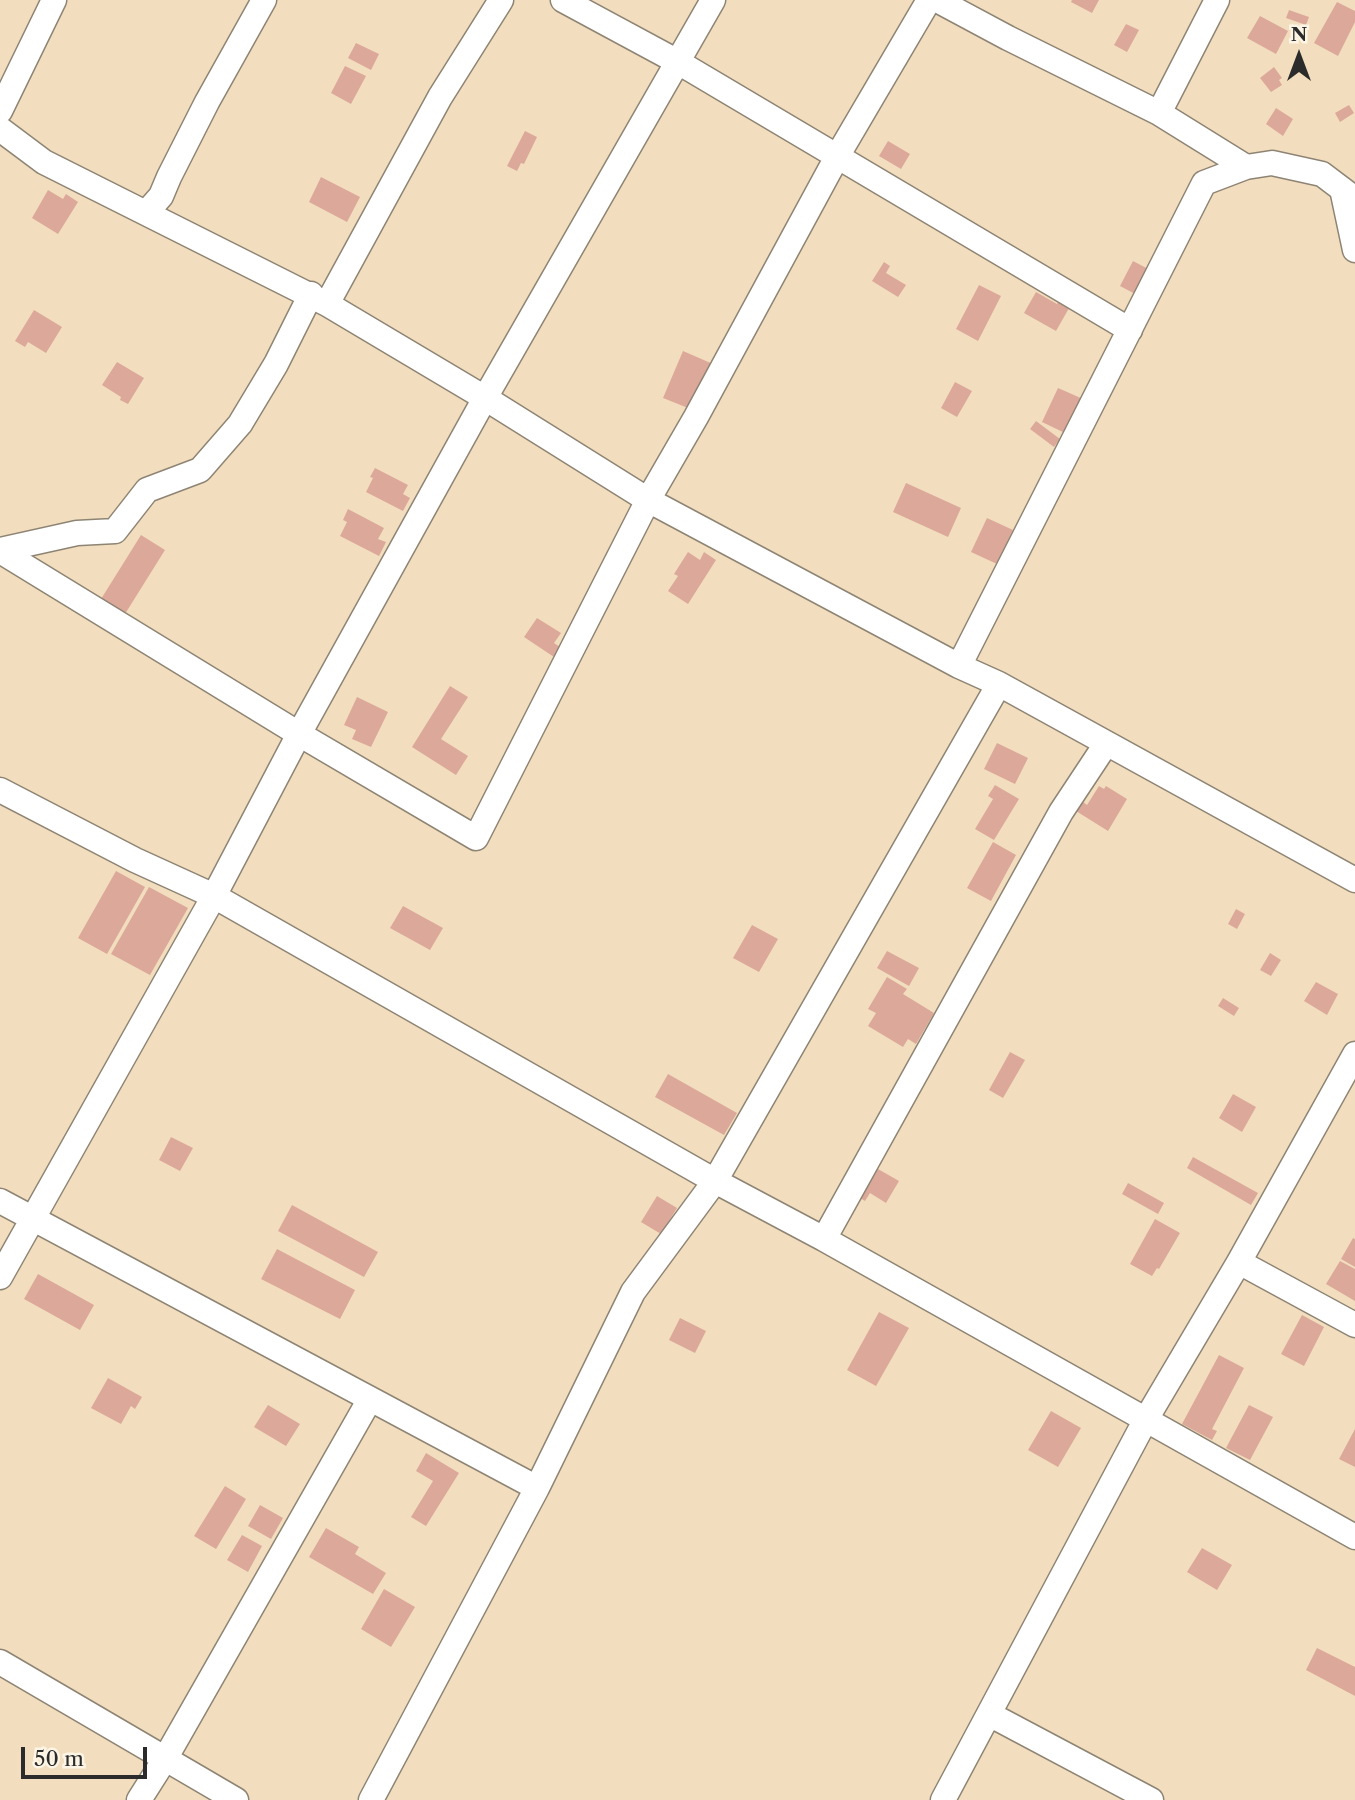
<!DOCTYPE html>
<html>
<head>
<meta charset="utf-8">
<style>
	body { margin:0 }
	#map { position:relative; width:1355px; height:1800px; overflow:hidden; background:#f2debe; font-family:"Libre Caslon Text",serif }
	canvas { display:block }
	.north { position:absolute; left:1264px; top:21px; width:70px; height:70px; -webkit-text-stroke:5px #fcf5e5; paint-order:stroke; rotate:0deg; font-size:19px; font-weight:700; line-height:28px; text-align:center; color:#2b2b2b }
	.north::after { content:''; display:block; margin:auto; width:24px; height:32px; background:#2b2b2b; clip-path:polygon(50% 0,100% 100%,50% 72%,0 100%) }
	.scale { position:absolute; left:21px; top:1747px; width:126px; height:32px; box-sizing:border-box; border:4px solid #2b2b2b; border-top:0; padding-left:9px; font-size:21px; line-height:24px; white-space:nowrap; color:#2b2b2b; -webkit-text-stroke:5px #fcf5e5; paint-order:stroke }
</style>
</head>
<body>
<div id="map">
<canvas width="1355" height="1800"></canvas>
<div class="north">N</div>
<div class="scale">50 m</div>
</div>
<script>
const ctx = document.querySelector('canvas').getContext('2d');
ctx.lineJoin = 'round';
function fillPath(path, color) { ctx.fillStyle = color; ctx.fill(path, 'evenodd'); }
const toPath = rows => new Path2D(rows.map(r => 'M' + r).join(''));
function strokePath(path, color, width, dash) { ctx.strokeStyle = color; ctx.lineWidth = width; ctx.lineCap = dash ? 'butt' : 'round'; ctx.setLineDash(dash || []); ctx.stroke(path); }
fillPath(toPath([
	[1072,0,1099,0,1092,13,1071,2],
	[1337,2,1355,11,1355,22,1338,56,1314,43],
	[1289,10,1309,17,1306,25,1286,18],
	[1260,16,1288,31,1276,54,1247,38],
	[1126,24,1139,30,1127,52,1114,45],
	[356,43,379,54,371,70,348,58],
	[345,66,366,76,351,104,331,93],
	[1274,67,1282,78,1279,80,1282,85,1271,92,1260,78],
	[1349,105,1354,113,1340,122,1335,113],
	[1276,108,1293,119,1283,136,1266,124],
	[525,131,537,137,524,164,521,163,517,171,507,166],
	[888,141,910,154,901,169,879,156],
	[321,177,360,197,347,222,309,202],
	[48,190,63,199,66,194,78,202,58,234,32,218],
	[1133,261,1152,271,1139,296,1120,286],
	[884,262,890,266,886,273,906,285,898,297,872,281],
	[979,285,1001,296,978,341,956,329],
	[1036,292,1057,304,1061,297,1072,303,1056,331,1024,313],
	[34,310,62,327,46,353,28,342,25,347,15,341],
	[683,351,713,364,693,410,663,398],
	[117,362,144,378,128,404,120,400,121,397,102,385],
	[955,382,972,391,957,417,941,408],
	[1058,388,1083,399,1067,434,1042,422],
	[1036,421,1060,439,1054,447,1030,429],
	[375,468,408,485,403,494,410,498,403,511,366,492,373,478,370,477],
	[906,483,961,508,948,537,893,512],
	[348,509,384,528,378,539,386,542,379,556,340,536,347,522,343,520],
	[987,518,1013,530,997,564,971,552],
	[141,535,165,550,125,614,101,599],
	[688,552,700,560,704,552,716,560,688,604,668,591,678,576,674,574],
	[537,618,561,633,554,643,560,647,554,657,524,637],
	[450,686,468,697,441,739,468,756,456,775,412,747],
	[357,697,388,712,371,747,352,739,356,730,344,725],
	[997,743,1028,758,1015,784,984,769],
	[995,785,1019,799,994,840,975,829,993,799,988,796],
	[1099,786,1104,789,1106,786,1127,799,1108,831,1076,811,1082,801,1087,805],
	[993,842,1016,855,991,901,967,888],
	[116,871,145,887,107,954,78,938],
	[149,887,188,908,150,975,111,954],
	[403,906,443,928,430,950,390,928],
	[1236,909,1245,914,1237,929,1228,924],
	[752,925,778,939,759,972,733,958],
	[887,951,919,968,909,986,877,968],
	[1270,953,1281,960,1271,976,1260,970],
	[887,977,907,989,903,994,934,1013,916,1044,908,1039,903,1047,868,1026,876,1013,868,1009],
	[1316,982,1338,994,1327,1015,1304,1001],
	[1223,998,1239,1008,1234,1016,1218,1006],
	[1010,1052,1025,1060,1003,1098,989,1090],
	[668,1074,737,1113,724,1135,655,1097],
	[1233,1094,1256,1107,1242,1132,1219,1118],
	[171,1137,193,1148,180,1171,159,1160],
	[1193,1157,1258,1193,1251,1205,1187,1168],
	[878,1169,899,1181,886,1203,870,1193,865,1201,860,1198],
	[1128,1183,1164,1203,1158,1214,1122,1194],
	[657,1196,677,1208,661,1234,641,1222],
	[292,1205,378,1252,364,1277,278,1231],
	[1155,1219,1180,1233,1159,1269,1157,1268,1152,1276,1130,1264],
	[1353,1238,1355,1239,1355,1267,1341,1259],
	[277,1249,355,1290,340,1319,261,1279],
	[1340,1261,1355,1269,1355,1301,1326,1284],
	[38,1274,94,1305,80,1330,24,1299],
	[879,1312,909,1328,876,1386,847,1370],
	[1302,1315,1324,1327,1304,1366,1281,1354],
	[680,1318,706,1331,695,1353,669,1340],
	[1219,1355,1244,1368,1212,1429,1217,1431,1212,1440,1182,1424],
	[108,1378,142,1397,135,1409,131,1406,121,1424,91,1408],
	[268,1405,300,1424,286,1446,254,1427],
	[1249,1405,1273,1417,1250,1460,1226,1448],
	[1051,1411,1081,1428,1058,1467,1028,1450],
	[1355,1429,1355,1467,1339,1459],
	[426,1453,459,1473,426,1526,411,1517,433,1481,416,1471],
	[225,1486,246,1499,216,1549,194,1536],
	[260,1505,283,1518,271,1539,248,1526],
	[326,1528,359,1547,355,1554,386,1573,373,1594,309,1557],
	[242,1535,262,1546,248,1572,227,1560],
	[1202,1548,1232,1565,1217,1590,1187,1572],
	[384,1589,415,1607,391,1647,361,1629],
	[1317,1648,1355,1667,1355,1696,1306,1670]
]), '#dca89a');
const minor = toPath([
	[563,0,678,62,1130,330],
	[937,0,1008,38,1159,113,1246,167],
	[0,111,54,0],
	[1159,113,1217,0],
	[0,129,44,162,327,304,485,398,648,500,959,666,999,684,1355,880],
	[1342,189,1355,250],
	[146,213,161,196,169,177,207,102,264,0],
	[327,304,440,97,501,0],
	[0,550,77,533,115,531,147,490,200,470,240,424,276,364,311,294],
	[0,551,299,734,476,838,648,500,696,417,838,155,929,0],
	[959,666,1204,183,1246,167,1272,163,1322,174,1355,199],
	[0,790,135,860,214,896,715,1181,824,1239,1355,1537],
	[0,1201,537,1488],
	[824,1239,1061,812,1106,744],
	[1239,1262,1355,1325],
	[0,1277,214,896,299,734,485,398,713,0],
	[0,1662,236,1800],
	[989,1714,1151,1800],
	[139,1800,165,1759,370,1399],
	[371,1800,537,1488,633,1292,715,1181,999,684],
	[943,1800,1145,1421,1239,1262,1355,1054]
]);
strokePath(minor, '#8e8474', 27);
strokePath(minor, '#fff', 24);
</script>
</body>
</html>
